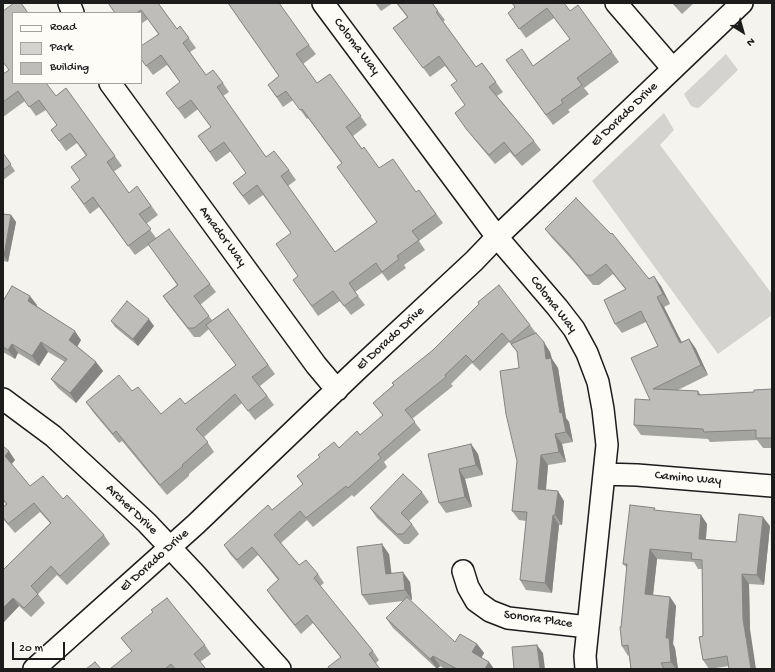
<!DOCTYPE html>
<html>
<head>
<meta charset="utf-8">
<style>
	body { margin:0 }
	#map { position:relative; width:775px; height:672px; overflow:hidden; background:#f4f3ee; font-family:"Gochi Hand",sans-serif }
	canvas { display:block }
	.frame { position:absolute; inset:0; border:4px solid #1c1c1c; pointer-events:none }
	.legend { position:absolute; left:12px; top:12px; width:130px; height:72px; box-sizing:border-box; background:#fdfcf7; border:1px solid #a3a29f; margin:0; padding:5px 7px; list-style:none; font-size:12px; color:#1c1c1c }
	.legend li { display:flex; align-items:center; gap:8px; height:20px }
	.legend b { width:20px; border:1px solid #a3a29f }
	.north { position:absolute; left:723px; top:12px; width:40px; height:40px; -webkit-text-stroke:3px #fdfcf7; paint-order:stroke; rotate:143deg; font-size:11px; font-weight:700; line-height:16px; text-align:center; color:#1c1c1c }
	.north::after { content:''; display:block; margin:auto; width:14px; height:18px; background:#1c1c1c; clip-path:polygon(50% 0,100% 100%,50% 72%,0 100%) }
	.scale { position:absolute; left:12px; top:642px; width:53px; height:18px; box-sizing:border-box; border:2px solid #1c1c1c; border-top:0; padding-left:5px; font-size:12px; line-height:14px; white-space:nowrap; color:#1c1c1c; -webkit-text-stroke:3px #fdfcf7; paint-order:stroke }
</style>
</head>
<body>
<div id="map">
<canvas width="775" height="672"></canvas>
<div class="frame"></div>
<ul class="legend">
<li><b style="height:5px;background:#fdfcf7"></b>Road</li>
<li><b style="height:11px;background:#d4d3cf"></b>Park</li>
<li><b style="height:11px;background:#bebdba"></b>Building</li>
</ul>
<div class="north">N</div>
<div class="scale">20 m</div>
</div>
<script>
const ctx = document.querySelector('canvas').getContext('2d');
ctx.lineJoin = 'round';
function fillPath(path, color) { ctx.fillStyle = color; ctx.fill(path, 'evenodd'); }
const toPath = rows => new Path2D(rows.map(r => 'M' + r).join(''));
function strokePath(path, color, width, dash) { ctx.strokeStyle = color; ctx.lineWidth = width; ctx.lineCap = dash ? 'butt' : 'round'; ctx.setLineDash(dash || []); ctx.stroke(path); }
function drawText(font, color, halo, rows, align = 'center') {
  ctx.font = font + ' "Gochi Hand",sans-serif'; ctx.lineWidth = 3.5; ctx.setLineDash([]); ctx.textBaseline = 'middle'; ctx.strokeStyle = halo; ctx.fillStyle = color; for (const [text, x, y, turn = 0] of rows) {
    ctx.save(); ctx.translate(x, y); ctx.rotate((+turn || 0) * Math.PI / 180); ctx.textAlign = isNaN(turn) ? turn : align; if (halo) ctx.strokeText(text, 0, 0); ctx.fillText(text, 0, 0); ctx.restore();
  }
}
fillPath(toPath([
	[726,54,738,70,700,107,697,108,691,106,684,94],
	[664,113,674,130,660,145,772,294,772,315,718,354,592,181]
]), '#d4d3cf');
const street = toPath([
	[69,3,73,13],
	[323,3,497,237,557,307,574,329,587,353,598,382,603,409,607,445,585,656,586,669],
	[616,3,673,69],
	[110,83,316,365,337,390],
	[3,399,53,436,147,523,196,575,280,669],
	[604,474,637,475,772,486],
	[463,571,468,587,476,601,490,611,508,618,588,627],
	[34,669,196,524,358,369,474,261,497,237,742,3]
]);
strokePath(street, '#1c1c1c', 24);
strokePath(street, '#fdfcf7', 21);
fillPath(toPath([
	[158,3,177,29,180,26,196,48,190,52,206,75,223,83,229,92,223,96,266,157,289,170,296,180,288,186,335,252,377,222,342,164,308,118,307,119,293,100,283,107,268,85,279,76,228,3,309,45,316,54,303,64,317,83,330,74,367,125,353,136,362,149,379,168,416,192,419,190,443,223,419,241,425,250,404,265,406,268,388,281,382,273,355,292,365,305,351,315,340,301,318,316,293,280,298,276,291,233,263,195,249,205,239,192,233,183,246,173,231,151,216,162,198,136,211,127,198,109,185,119,166,93,180,82,167,65,153,75,141,59,158,34,148,19,141,24,141,13,115,13],
	[375,3,393,3,381,11],
	[396,3,432,3,445,20,443,22,476,67,482,63,503,92,497,96,534,141,541,150,522,166,510,152,495,164,474,139,455,113,465,105,457,81,445,66,430,77,393,28,407,17],
	[512,3,570,11,612,52,619,62,584,88,589,94,568,110,570,112,553,125,506,60,533,66,570,39,554,18,526,38,508,13,515,7],
	[672,3,694,3,682,14],
	[13,13,13,83,56,96,66,88,122,166,113,172,129,193,137,186,158,215,146,224,156,238,210,284,216,292,200,305,212,320,228,309,275,374,260,386,274,405,255,420,242,403,204,437,214,452,189,474,189,476,167,495,122,441,119,443,93,412,86,402,132,391,161,414,185,404,236,365,209,329,200,337,194,337,169,305,163,296,177,285,149,245,135,255,99,207,90,214,78,197,80,180,86,156,77,143,66,151,51,130,57,125,46,110,36,116,25,101,3,117,3,74,9,70],
	[3,153,15,171,3,180],
	[3,214,11,215,16,222,8,262,3,261],
	[545,229,649,279,661,286,670,304,664,307,677,333,682,342,689,339,696,349,708,375,678,390,698,391,701,395,754,392,772,389,772,448,763,448,757,440,710,442,708,439,641,435,634,425,650,400,658,346,646,322,622,333,615,324,626,290,613,274,599,285,593,285,575,263,552,238],
	[3,301,37,305,37,306,81,340,77,346,96,362,103,371,76,403,58,388,51,379,65,362,48,352,39,366,18,353,15,359,3,352],
	[111,321,154,326,138,346,115,327],
	[530,325,550,352,552,359,558,368,566,418,569,422,573,442,562,444,566,462,548,465,546,490,564,501,562,525,559,525,552,593,526,590,520,580,526,521,519,520,512,511,517,461,519,368,517,352,509,342,480,371,472,363,451,384,453,386,412,419,421,430,384,462,387,467,354,497,352,495,313,527,307,520,281,543,299,565,318,574,324,583,320,586,373,651,379,660,376,663,341,658,313,623,301,634,273,599,267,590,278,580,258,555,243,569,230,554,224,545,272,510,303,485,297,476,339,448,360,435,383,416,373,403,433,350],
	[471,444,478,454,483,475,465,479,472,507,446,513,439,503],
	[3,446,15,460,11,464,30,486,63,499,104,535,110,544,67,585,57,575,38,594,45,603,31,617,19,606,3,623,3,570,50,523,40,512,15,533,3,519,3,507,6,504,3,501],
	[422,492,429,502,409,521,412,524,419,534,409,544,404,544,377,518,370,508],
	[657,511,701,515,707,524,706,539,736,542,770,526,764,585,749,584,750,629,729,666,709,669,703,660,702,569,698,569,694,562,657,559,653,595,670,597,676,606,673,644,675,648,678,669,631,669,629,655,628,656,622,646,621,627,627,568,623,564],
	[389,554,391,573,410,582,412,600,410,600,455,642,477,644,484,653,481,658,489,662,494,669,445,669,440,666,437,669,393,628,386,618,403,601,369,605,362,595],
	[121,638,205,645,211,654,200,662,206,669,110,669,132,652]
]), '#a3a3a0');
fillPath(toPath([
	[11,215,16,222,8,262,4,256],
	[654,276,661,286,670,304,663,294],
	[30,296,37,305,34,310,28,301],
	[657,297,664,307,687,353,680,343],
	[149,319,154,326,138,346,133,339],
	[75,331,81,340,76,349,69,340],
	[689,339,696,349,708,375,701,365],
	[41,342,48,352,39,366,32,356],
	[544,342,550,352,552,359,558,368,566,418,569,422,573,442,566,432,560,413,546,359],
	[12,344,18,353,15,359,8,350],
	[96,362,103,371,76,403,70,393],
	[555,434,562,444,566,462,559,452],
	[471,444,478,454,483,475,476,465],
	[9,451,15,460,11,465,5,456],
	[541,455,548,465,545,499,538,489],
	[459,469,465,479,472,507,465,497],
	[558,491,564,501,562,525,555,515],
	[553,515,559,525,552,593,545,583],
	[701,515,707,524,705,548,699,539],
	[763,517,770,526,764,585,757,575],
	[382,544,389,554,393,584,386,574],
	[650,549,657,559,652,604,645,594],
	[403,572,410,582,412,600,405,590],
	[742,574,749,584,750,629,756,669,751,669,743,619],
	[670,597,676,606,673,644,675,648,678,669,676,669,671,662,666,638],
	[13,598,19,606,3,623,3,608],
	[477,644,484,653,479,662,472,652],
	[537,645,543,653,545,669,540,669],
	[433,656,440,666,437,669,430,659],
	[489,662,494,669,485,669]
]), '#858482');
const building = toPath([
	[14,3,21,3,28,13,13,13,13,83,46,83,56,96,66,88,115,156,107,162,129,193,137,186,151,206,139,214,151,229,128,246,93,197,84,204,71,187,80,180,71,167,87,155,70,133,59,141,51,130,57,125,39,100,29,107,18,91,3,102,3,74,9,70,3,62,3,11,14,3],
	[108,3,158,3,177,29,180,26,189,38,183,43,206,75,213,70,223,83,217,87,266,157,274,151,289,170,281,176,335,252,377,222,337,167,342,163,302,109,300,110,286,91,277,97,268,85,279,76,228,3,279,3,309,45,296,54,317,83,330,74,361,116,346,127,362,149,364,147,379,168,393,159,416,192,419,190,436,214,412,231,419,240,397,256,399,259,382,272,376,263,349,283,358,296,344,306,333,291,312,306,293,280,298,276,276,244,291,233,257,185,243,196,233,183,246,173,224,142,210,152,198,136,211,127,191,100,178,109,166,93,180,82,161,55,146,66,141,59,141,46,159,34,141,10,136,13,115,13,108,3],
	[397,3,432,3,438,11,436,12,476,67,482,63,496,82,489,87,534,141,515,156,504,142,489,155,467,130,455,113,465,105,451,85,457,81,439,56,423,68,393,28,408,17,397,3],
	[512,3,564,3,570,11,578,5,612,52,577,78,582,85,561,100,563,103,546,115,506,60,522,49,533,66,570,39,547,8,519,29,508,13,515,7,512,3],
	[674,3,679,3,676,6,674,3],
	[3,153,11,164,3,170,3,153],
	[576,198,611,234,612,233,649,279,654,276,663,294,657,297,680,343,689,339,701,365,653,389,698,391,698,395,754,392,754,390,772,389,772,438,756,438,756,430,704,432,703,429,634,425,635,399,650,400,631,358,658,346,641,311,615,324,604,300,626,289,606,264,592,275,586,275,568,253,545,229,576,198],
	[3,214,11,215,4,256,3,256,3,214],
	[169,229,210,284,194,296,209,316,194,328,188,328,163,296,178,285,148,244,169,229],
	[499,285,530,325,510,342,502,333,473,362,466,355,445,375,446,377,405,410,415,422,378,454,381,458,348,488,346,486,306,518,300,511,274,535,299,565,306,560,318,574,314,578,373,651,369,654,380,669,329,669,328,667,341,657,307,615,295,625,267,590,279,579,252,547,237,560,224,545,268,505,272,510,303,484,297,476,320,457,318,455,334,442,339,448,357,431,360,435,383,415,373,403,394,385,392,383,433,350,479,304,478,302,499,285],
	[12,286,30,296,28,301,75,331,69,340,96,362,70,393,51,379,67,359,41,342,32,356,12,344,8,350,3,347,3,301,12,286],
	[127,301,149,319,133,339,111,321,127,301],
	[228,309,268,365,252,377,267,396,248,411,235,394,196,429,208,442,182,465,183,466,160,485,116,431,113,434,86,402,119,375,132,391,138,387,161,414,180,398,185,404,236,365,206,325,228,309],
	[536,333,544,342,546,359,551,358,560,413,562,412,566,432,555,434,559,452,541,455,538,489,558,491,555,515,553,515,545,583,520,580,527,512,512,511,517,461,506,414,500,371,519,368,517,351,511,344,536,333],
	[471,444,476,465,459,469,465,497,439,503,428,454,471,444],
	[3,446,9,451,5,456,30,486,43,476,63,499,67,495,104,535,60,576,51,566,31,586,38,594,24,608,13,598,3,608,3,570,51,523,34,503,8,524,3,517,3,507,7,504,3,499,3,446],
	[403,474,422,492,401,513,412,524,403,534,397,534,370,508,403,474],
	[630,505,655,508,654,510,701,515,699,539,736,542,739,514,763,517,757,575,742,574,743,619,751,669,729,669,727,656,703,660,699,637,703,636,702,560,691,559,692,553,650,549,645,594,670,597,666,638,669,638,671,662,661,663,664,669,631,669,628,645,622,646,620,627,621,627,627,564,623,564,630,505],
	[382,544,386,574,403,572,405,590,362,595,357,547,382,544],
	[407,597,455,642,460,634,477,644,472,652,489,662,485,669,457,669,433,656,430,659,386,618,407,597],
	[167,598,205,645,194,654,206,669,175,669,171,664,165,669,110,669,132,651,121,638,153,612,151,610,167,598],
	[537,645,540,669,514,669,512,647,537,645],
	[95,662,101,669,86,669,95,662]
]);
fillPath(building, '#bebdba');
strokePath(building, '#858482', 1);
drawText('13px', '#1c1c1c', '#fdfcf7', [
	["Coloma Way",356,47,53],
	["El Dorado Drive",625,115,-44],
	["Amador Way",222,237,54],
	["Coloma Way",553,305,52],
	["El Dorado Drive",391,339,-43],
	["Camino Way",688,479,5],
	["Archer Drive",131,510,44],
	["El Dorado Drive",155,561,-42],
	["Sonora Place",538,620,8]
]);
</script>
</body>
</html>
